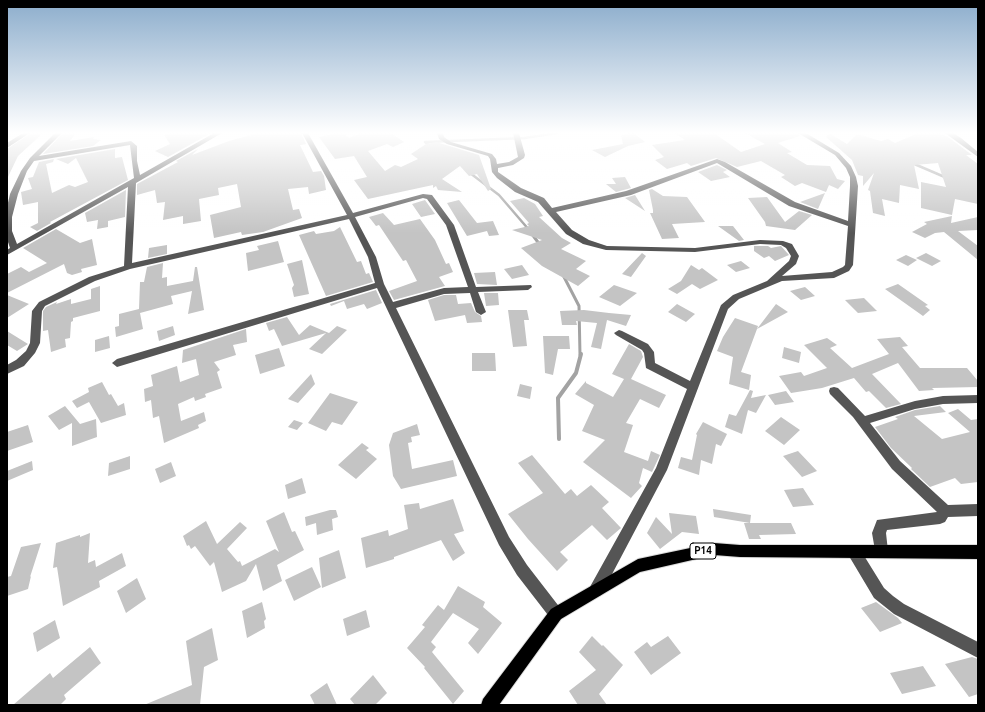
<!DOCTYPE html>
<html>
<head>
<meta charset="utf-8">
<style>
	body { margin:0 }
	#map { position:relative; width:985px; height:712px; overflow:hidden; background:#fff; font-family:Ubuntu,sans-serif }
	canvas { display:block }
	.frame { position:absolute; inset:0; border:8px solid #000; pointer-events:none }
</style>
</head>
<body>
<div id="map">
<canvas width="985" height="712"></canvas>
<div class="frame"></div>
</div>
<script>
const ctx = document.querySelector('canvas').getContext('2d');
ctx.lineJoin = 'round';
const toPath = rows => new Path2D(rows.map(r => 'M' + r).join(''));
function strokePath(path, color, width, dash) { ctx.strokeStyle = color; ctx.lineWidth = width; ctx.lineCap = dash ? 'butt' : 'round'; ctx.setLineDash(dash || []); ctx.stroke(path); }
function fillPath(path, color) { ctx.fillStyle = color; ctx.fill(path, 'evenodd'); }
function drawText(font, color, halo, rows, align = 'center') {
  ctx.font = font + ' Ubuntu,sans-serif'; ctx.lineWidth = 3; ctx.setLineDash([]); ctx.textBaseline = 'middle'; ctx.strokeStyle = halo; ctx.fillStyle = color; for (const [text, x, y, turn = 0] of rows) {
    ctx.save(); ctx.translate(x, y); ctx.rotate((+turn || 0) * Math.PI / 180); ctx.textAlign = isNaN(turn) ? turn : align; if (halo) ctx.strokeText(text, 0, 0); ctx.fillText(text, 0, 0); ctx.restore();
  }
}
strokePath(toPath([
	[425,142,430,146],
	[425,142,524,138,557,133],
	[912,163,947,178],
	[470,173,499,195,530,231]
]), '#a3a3a3', 2.5);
strokePath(toPath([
	[529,230,540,245],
	[562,273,579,306,580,355]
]), '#a3a3a3', 3);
strokePath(toPath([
	[559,439,558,398,576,373,581,354]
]), '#a3a3a3', 4);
fillPath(toPath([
	[31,133,43,133,18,156,7,179,7,149],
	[63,133,76,133,70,141,94,137,93,139,101,140,93,146,43,154],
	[171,133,211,133,168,157,155,151,170,144,164,135],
	[258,133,301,133,306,144,300,145,313,172,321,171,324,176,326,190,309,194,308,187,288,189,293,210,299,209,302,218,263,232,242,235,241,232,214,238,210,215,241,207,237,184,218,188,219,195,199,199,201,221,183,224,183,216,163,220,165,202,157,203,155,190,137,195,137,184,178,162,176,161,198,149,192,155,229,141],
	[335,133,344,133,349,138,360,133,391,133,404,142,393,147,387,144,368,151,385,171,395,165,401,167,418,159,411,154,426,144,436,142,479,155,491,189,488,191,477,174,469,176,460,166,442,179,462,192,438,190,436,186,433,188,433,185,368,199,354,180,367,177,354,156,335,159,319,137],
	[634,133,645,142,628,146,605,157,592,150,623,144,621,135],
	[674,133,714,133,741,152,765,144,745,133,797,133,800,136,778,143,792,152,787,153,807,165,830,166,837,179,845,181,838,189,829,185,826,192,802,183,795,186,781,177,785,175,761,161,737,167,716,158,691,166,687,163,667,169,655,160,664,157,652,145,685,140],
	[829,133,847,144,857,134,881,141,888,139,895,143,918,133,939,133,948,137,972,155,966,155,978,164,978,204,955,199,952,215,921,208,921,182,946,187,938,163,914,165,919,189,900,185,899,203,882,199,885,216,873,213,870,191,868,190,874,173,863,186,863,176,858,175,852,160,826,137],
	[115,149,115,158,122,157,128,180,50,222,51,223,37,231,30,227,38,223,38,202,23,205,21,192,32,189,28,178,33,177,39,162,54,159,53,162,46,164,52,193,69,185,75,187,88,182,76,158,68,164,56,159],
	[717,165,727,170,723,172,730,177,711,181,698,172],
	[625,177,631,188,616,192,606,184,616,184,612,178],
	[652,189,663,196,687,197,705,222,672,224,679,238,662,239,650,213,653,213,653,210,649,190],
	[126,190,125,217,108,221,108,227,97,229,98,220,87,222,85,213],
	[825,193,818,209,800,202],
	[635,195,645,211,625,198],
	[767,197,785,222,799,211,812,215,795,230,766,226,765,222,748,198],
	[524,198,535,204,543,216,539,217,562,238,571,243,561,249,586,261,576,269,590,276,578,286,542,266,521,248,542,240,512,230,529,226,527,224,529,223,510,201],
	[425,200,435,214,421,217,412,204],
	[459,200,477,223,493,221,499,235,489,236,487,231,467,236,447,203],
	[383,213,394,225,420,219,435,240,446,264,449,263,453,272,439,277,445,286,394,300,389,291,417,281,406,260,403,261,379,225,376,226,369,217],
	[952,216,951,223,978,217,978,230,958,231,978,246,978,260,944,232,935,233,925,238,912,232,927,224,924,222],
	[718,226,733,226,744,240,739,241],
	[340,227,357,262,361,261,366,274,369,273,373,282,326,296,299,235,314,231,316,234,334,231],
	[56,229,80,243,92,239,97,265,81,269,82,272,72,275,67,273,64,264,7,293,7,274,21,267,29,272,47,263,23,248],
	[278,241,284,262,248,271,246,253,259,250,257,246],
	[167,245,167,254,148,258,149,248],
	[754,246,768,246,771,248,781,246,789,255,775,261,769,256,764,258,754,251],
	[642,253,646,256,631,277,622,274],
	[926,253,941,261,932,266,916,258],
	[906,255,917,260,908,266,896,260],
	[302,260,309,294,294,297,292,288,294,285,287,264],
	[741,261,750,268,736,272,727,265],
	[163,263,162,278,167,277,167,286,193,281,195,267,197,267,204,310,188,314,192,291,171,296,173,304,140,313,143,329,116,337,115,327,119,326,119,314,139,309,140,282,144,282,147,267],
	[522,265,529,275,512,279,504,269],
	[691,265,699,270,702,268,718,280,700,289,692,284,677,294,668,289,681,281],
	[495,272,497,285,477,284,474,273],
	[898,284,928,305,925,306,930,310,923,316,885,289],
	[614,285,637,293,620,306,599,297],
	[100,286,100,311,73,318,73,321,71,322,70,338,65,339,66,347,51,352,48,330,43,331,43,311,46,307,57,302,56,304,71,299,71,304,91,299,91,289],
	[805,287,815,296,801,300,790,291],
	[376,290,382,303,367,309,364,304,347,309,344,301,331,306,330,304],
	[484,293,498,293,499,305,486,306],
	[7,295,29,304,7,318],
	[444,295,456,295,458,304,471,303,475,312,481,316,482,322,467,323,465,315,435,321,428,300],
	[864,298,877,311,858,313,845,300],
	[677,304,695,314,686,322,668,312],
	[776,304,788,312,757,329,741,372,751,375,749,390,729,384,733,357,717,351,723,337,735,318,758,326,757,329],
	[508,310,527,310,529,320,524,320,527,346,513,347],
	[584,310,609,313,631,315,626,326,607,320,601,349,591,347,597,323,576,321,577,325,562,325,560,311],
	[287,317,299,335,310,325,329,333,337,326,347,330,322,354,309,349,326,333,282,346,274,329,269,331,266,323],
	[173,326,175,335,159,341,157,331],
	[246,329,247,342,233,345,236,355,214,362,220,370,217,372,222,388,205,394,206,397,195,401,194,397,178,404,181,421,204,412,206,421,198,425,199,428,164,443,159,416,153,418,151,400,145,402,144,389,153,386,151,375,177,366,180,382,199,375,196,359,182,363,183,350],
	[7,331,28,344,17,351,7,345],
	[109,336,110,348,95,352,95,340],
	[543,336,569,336,570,349,558,349,553,375,545,373],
	[900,337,908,346,902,347,920,368,967,368,978,381,978,387,932,388,934,390,919,391,898,363,872,374,901,404,886,408,869,391,866,392,854,378,822,388,791,393,779,376,801,372,804,376,827,368,804,345,827,338,837,345,830,348,852,368,889,354,877,339],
	[629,344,641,351,643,357,631,379,666,395,659,408,640,399,626,423,633,425,624,452,648,461,651,451,660,455,652,472,643,468,639,483,642,486,631,498,583,462,605,440,582,431,594,405,575,394,586,381,586,383,613,397,624,379,612,374],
	[784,347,801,352,799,363,782,358],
	[279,348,285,366,260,374,255,355],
	[472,353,495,353,496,371,472,371],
	[311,374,315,384,298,403,288,399],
	[102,382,109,395,111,394,118,406,124,403,126,415,101,423,89,402,77,408,72,401,89,392,88,388],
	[520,384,532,387,530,399,517,396],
	[750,390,753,391,751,398,766,395,756,413,748,410,742,434,725,427,729,414,736,416],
	[786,391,794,402,775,405,768,395],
	[330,393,358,402,342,425,332,422,326,431,308,423],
	[65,406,80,424,96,419,97,437,72,446,72,423,59,430,48,416],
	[940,406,946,412,914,416,942,439,970,432,948,413,958,409,971,420,978,419,978,482,961,484,955,478,930,487,911,469,912,468,891,448,875,427,898,419,895,417,915,410],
	[781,417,800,430,784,445,765,431],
	[294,420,303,423,297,430,288,427],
	[703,422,727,434,721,446,716,444,712,464,701,460,699,475,678,468,681,457,692,460,697,435,696,434],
	[417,424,420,435,411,437,412,442,408,443,412,469,453,460,457,476,401,489,393,476,389,445,393,433],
	[28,425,33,442,7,451,7,432],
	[362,443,369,448,366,450,377,459,356,479,338,465],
	[798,451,817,471,802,477,783,456],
	[532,455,565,494,571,489,577,496,591,485,609,502,602,508,621,528,607,540,592,525,560,552,568,560,557,571,528,539,508,514,543,493,518,463],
	[130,456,130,469,108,476,109,463],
	[32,461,33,470,7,481,7,471],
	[171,462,176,476,160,483,155,469],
	[302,478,306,493,288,499,285,485],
	[803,488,814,505,793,507,784,490],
	[453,499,464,531,454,534,465,553,453,561,441,540,394,557,394,559,366,568,361,538,388,530,389,536,408,529,404,505,419,503,420,509],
	[713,509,751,515,750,523,714,517],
	[330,510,336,510,338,517,332,519,333,530,317,535,316,523,306,526,305,517],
	[284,512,292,532,295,531,304,550,277,565,282,581,263,591,256,564,246,581,222,592,214,562,210,566,195,546,191,549,189,545,187,546,183,536,206,521,217,544,240,522,247,528,227,549,238,562,240,561,242,566,275,549,279,552,266,521],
	[669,513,696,516,699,534,682,532,660,549,647,533,656,517,672,534],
	[744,523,791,523,796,534,759,535,761,539,749,539],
	[90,533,88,563,95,560,96,567,122,553,126,566,99,581,100,587,63,606,57,567,53,568,56,543,80,535,80,537],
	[41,543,30,577,31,576,28,589,7,596,7,577,11,576,21,547],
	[339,550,346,578,322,588,319,558],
	[312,567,321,587,294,601,285,580],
	[137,578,146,599,126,613,117,591],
	[458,586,485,602,483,607,502,623,478,654,468,643,479,629,453,613,431,642,436,647,432,652,464,691,453,704,424,668,425,667,407,648,425,627,422,625,438,605,444,610],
	[262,602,266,619,264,621,265,628,247,638,242,611],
	[876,602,898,618,902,623,880,632,861,608],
	[366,610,370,627,347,636,343,619],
	[55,620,60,638,37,652,33,633],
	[212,628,218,660,204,667,200,705,144,705,192,685,186,641],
	[592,636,602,646,603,645,623,665,599,694,607,705,578,705,569,691,596,670,579,652],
	[668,636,681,653,651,675,634,652,647,642,651,647],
	[90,647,101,663,64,695,66,699,60,705,13,705,50,673,53,678],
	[972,657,978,659,978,694,969,697,945,664],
	[923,666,936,686,902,694,890,673],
	[373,675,387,693,375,705,355,705,350,699],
	[327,683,337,705,315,705,310,695]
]), '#c4c4c4');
const major = toPath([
	[714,543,740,545,978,545,978,559,740,557,714,555,640,572,561,619,499,705,481,705,483,699,551,609,638,559,714,543]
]);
strokePath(major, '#dbdbdb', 2);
fillPath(toPath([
	[23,133,30,133,7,148,7,143,23,133],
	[55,133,62,133,39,156,131,141,137,146,137,161,140,175,214,133,222,133,136,183,132,263,347,215,302,133,308,133,353,213,423,194,432,195,454,225,476,287,531,285,532,287,528,290,478,292,486,312,481,315,476,312,470,293,444,294,396,308,509,537,527,565,561,609,563,614,561,619,556,621,551,619,517,575,499,545,377,288,117,367,112,363,117,359,375,283,368,257,349,219,130,269,95,281,45,306,42,311,40,343,35,353,24,366,7,374,7,365,16,360,26,351,30,343,32,311,39,302,89,277,124,266,128,187,7,255,7,250,10,248,7,239,7,207,10,194,21,171,30,158,55,133],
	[130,145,134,178,17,244,12,231,12,217,18,194,27,171,34,161,130,145],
	[423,198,427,199,446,225,468,287,444,288,393,302,384,284,376,257,355,217,423,198],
	[437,133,443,133,444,137,451,142,492,154,496,159,497,164,509,162,518,157,513,133,519,133,525,155,524,158,513,165,498,168,498,172,521,188,544,198,552,208,626,191,717,159,725,162,795,202,848,221,850,186,850,177,846,168,835,155,798,133,806,133,839,153,851,166,856,177,858,186,853,265,849,271,834,278,782,281,739,299,728,309,667,470,601,595,596,597,591,595,589,590,591,585,656,468,687,389,646,368,644,353,642,350,616,335,614,333,619,330,622,331,648,344,654,352,655,363,690,381,721,305,733,295,767,281,789,261,791,256,786,248,781,245,760,244,695,252,606,250,583,244,566,234,538,202,515,192,497,178,492,172,490,159,488,156,447,144,439,139,437,133],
	[717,163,789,206,848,226,845,265,843,267,832,272,782,276,796,264,799,256,792,244,783,241,760,240,695,248,607,246,589,240,572,230,556,212,631,195,717,163],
	[945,133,953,133,961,138,978,152,978,157,945,133],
	[834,387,838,388,865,416,915,401,943,396,978,395,978,403,943,404,915,409,870,423,900,461,948,505,978,504,978,516,948,517,945,522,940,524,887,530,886,533,888,551,886,556,881,557,876,556,872,533,877,520,937,512,892,469,853,417,830,394,829,391,830,388,834,387],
	[853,545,858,546,884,588,893,596,904,604,978,642,978,658,894,614,874,598,846,551,848,546,853,545]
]), '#555');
fillPath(major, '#000');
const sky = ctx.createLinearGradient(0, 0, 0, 233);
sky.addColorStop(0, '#8cadcc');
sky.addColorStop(0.57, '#fff');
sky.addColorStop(1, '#ffffff00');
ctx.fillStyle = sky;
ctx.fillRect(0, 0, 985, 233);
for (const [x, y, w] of [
	[703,551,26]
]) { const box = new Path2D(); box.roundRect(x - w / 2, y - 8, w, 16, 3); ctx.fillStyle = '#fff'; ctx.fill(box); strokePath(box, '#000', 1); }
drawText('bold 10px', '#000', null, [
	["P14",703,551]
]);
</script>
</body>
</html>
